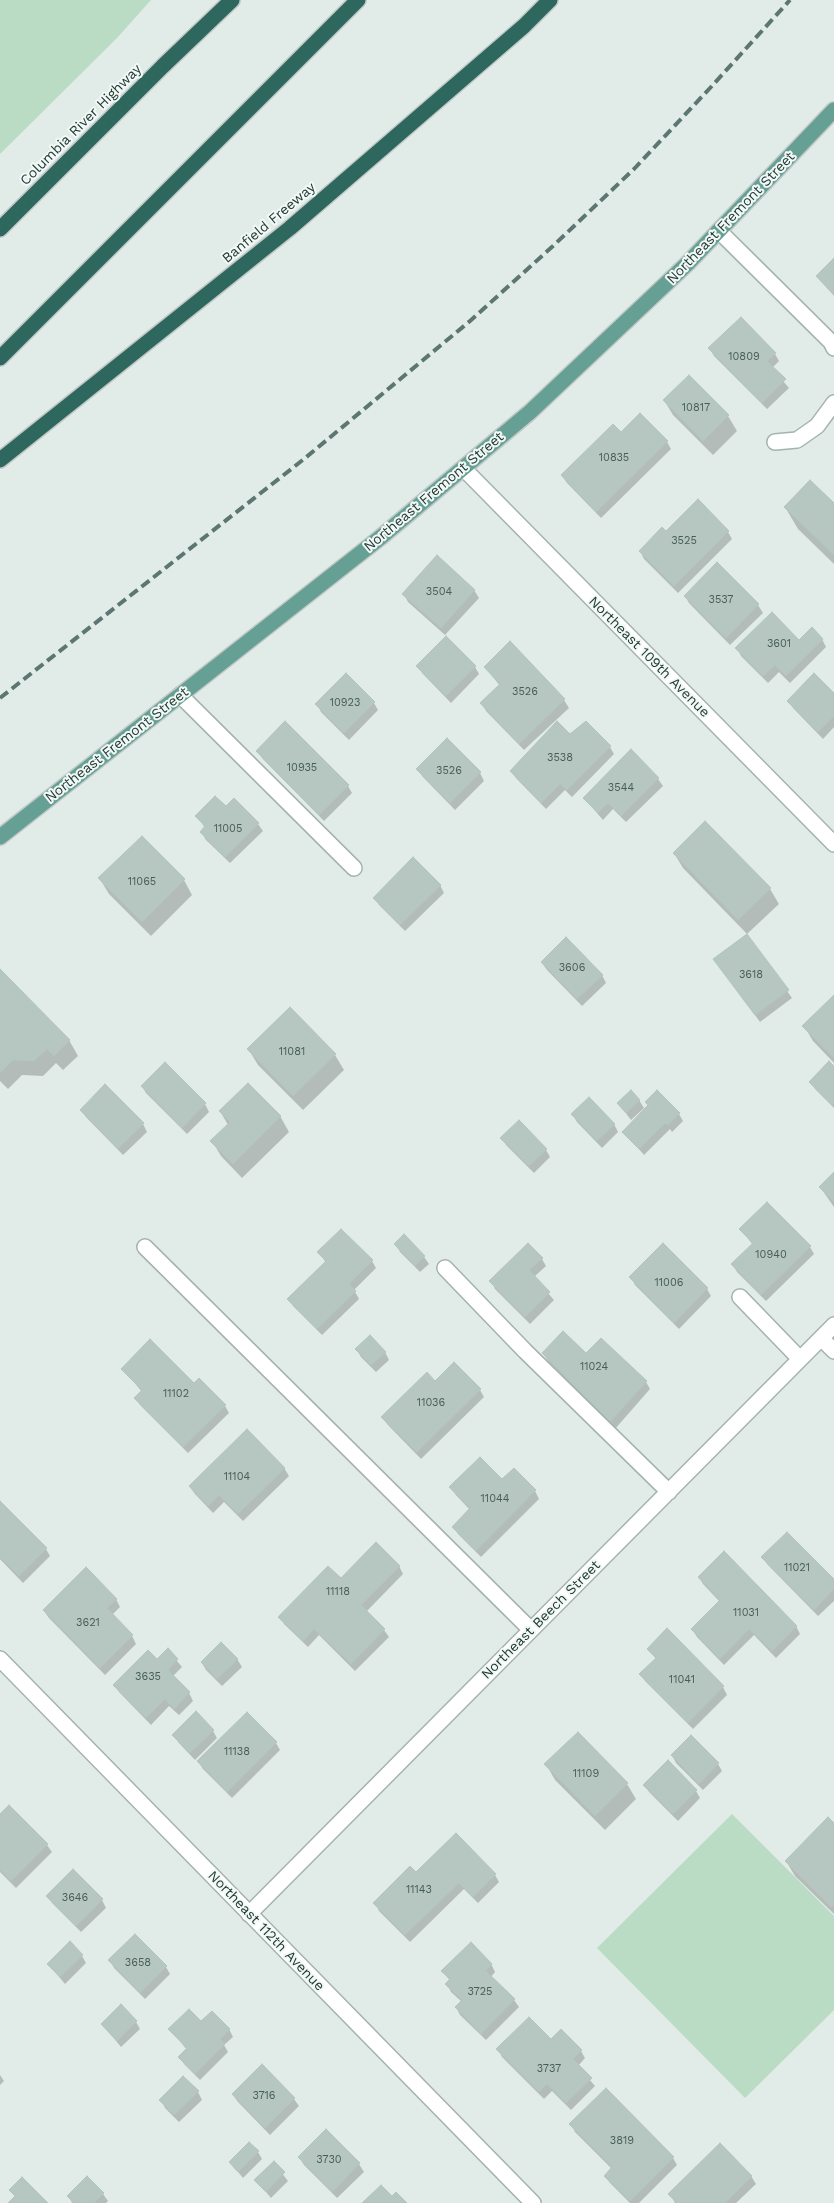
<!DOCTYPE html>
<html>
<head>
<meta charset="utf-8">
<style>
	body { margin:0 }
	canvas { display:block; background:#e1ebe7 }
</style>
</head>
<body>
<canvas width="834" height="2203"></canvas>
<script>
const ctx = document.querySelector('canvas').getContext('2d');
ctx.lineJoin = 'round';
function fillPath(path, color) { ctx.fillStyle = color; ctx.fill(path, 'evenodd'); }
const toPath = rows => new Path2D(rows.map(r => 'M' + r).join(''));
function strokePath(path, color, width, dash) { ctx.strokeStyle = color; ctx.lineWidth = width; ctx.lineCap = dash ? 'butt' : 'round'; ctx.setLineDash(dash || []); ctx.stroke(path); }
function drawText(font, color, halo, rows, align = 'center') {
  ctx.font = font + ' "Work Sans",sans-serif'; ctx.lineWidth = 4; ctx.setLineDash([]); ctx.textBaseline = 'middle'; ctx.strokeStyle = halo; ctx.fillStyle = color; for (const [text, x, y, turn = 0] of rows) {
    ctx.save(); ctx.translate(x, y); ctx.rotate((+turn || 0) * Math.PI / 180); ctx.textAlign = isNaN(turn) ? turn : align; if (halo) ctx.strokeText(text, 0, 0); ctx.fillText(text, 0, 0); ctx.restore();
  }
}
fillPath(toPath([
	[0,0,151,0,117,38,0,154],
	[732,1814,834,1916,834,2010,745,2098,597,1948]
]), '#badcc5');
fillPath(toPath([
	[834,260,834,296,817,276],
	[710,349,775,354,779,361,772,368,789,388,767,409,714,356],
	[664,400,728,416,737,431,713,455,673,415],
	[621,434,667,442,671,449,601,518,567,483,562,476],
	[698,501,728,532,732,539,678,593,644,559,640,551,666,533],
	[834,505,834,564,798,529,785,507],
	[717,564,758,605,763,613,730,645,689,603,685,596],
	[474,590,479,598,445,635,408,602,404,594],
	[822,639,826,647,790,683,779,672,768,683,741,656,737,648],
	[510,643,564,700,569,708,524,750,486,711,482,703,500,686,485,667],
	[418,666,475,667,479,674,451,703,422,673],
	[834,695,834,727,823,739,793,708,788,701],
	[374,703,378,710,349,740,321,712,317,704],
	[447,740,480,773,484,781,455,810,422,776,418,769],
	[610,747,614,754,572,797,565,790,546,809,516,778,512,771],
	[258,751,348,786,352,793,324,821,262,758],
	[631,751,658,779,663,786,626,822,613,809,603,820,584,798],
	[234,799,258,824,263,831,230,863,206,840,201,832,205,828,197,816,226,808],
	[674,853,770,889,779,904,747,934,683,868],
	[100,879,184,880,192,895,151,936,109,894],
	[440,885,444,893,405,931,379,905,375,898],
	[747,936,792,998,760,1022,715,960],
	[542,963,602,975,606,983,582,1006,547,970],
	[0,971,69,1040,78,1056,63,1070,56,1063,43,1076,22,1075,8,1089,0,1081],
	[834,997,834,1063,813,1041,804,1026],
	[249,1050,335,1055,344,1070,303,1110,258,1065],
	[165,1064,205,1104,209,1112,187,1134,146,1093,142,1086],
	[834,1068,834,1108,815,1089,811,1082],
	[639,1100,644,1108,631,1120,619,1104],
	[81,1110,143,1124,147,1132,123,1155,86,1117],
	[220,1111,280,1116,289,1132,242,1178,221,1156,212,1141,228,1125],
	[679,1114,683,1121,672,1132,670,1129,644,1155,624,1132],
	[573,1115,614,1124,618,1132,602,1148,577,1122],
	[502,1138,546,1150,550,1157,534,1173,506,1145],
	[834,1173,834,1207,820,1187],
	[741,1230,810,1247,814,1254,766,1301,737,1272,733,1265,753,1245],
	[404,1236,424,1257,429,1264,420,1272,400,1252,396,1244],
	[663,1245,707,1289,711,1296,679,1329,635,1285,631,1277],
	[319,1252,372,1261,376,1268,354,1290,359,1299,322,1335,293,1306,289,1299,326,1263],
	[542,1259,546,1266,534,1277,554,1300,530,1324,495,1289,491,1281],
	[357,1350,385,1352,389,1360,376,1372,361,1357],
	[543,1353,586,1355,646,1382,650,1389,615,1429,548,1361],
	[123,1369,194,1385,225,1406,229,1413,188,1453,140,1405,136,1398,142,1392],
	[435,1382,480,1390,484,1397,421,1459,387,1424,383,1417],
	[284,1468,289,1476,243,1521,224,1502,213,1513,195,1494,190,1487],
	[514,1470,535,1491,539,1499,481,1557,458,1534,453,1527,470,1510,455,1494,451,1487,502,1480],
	[0,1503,46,1549,50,1556,23,1583,0,1559],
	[763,1557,834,1581,834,1601,818,1616,767,1564],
	[399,1566,403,1574,366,1612,384,1630,389,1637,355,1671,319,1635,308,1647,284,1624,280,1617,341,1580],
	[699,1577,796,1626,800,1634,776,1658,754,1635,724,1665,697,1637,692,1629,720,1602,703,1584],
	[116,1599,120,1607,112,1615,132,1636,136,1644,105,1675,49,1618,44,1611],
	[667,1630,723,1687,727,1695,693,1729,645,1681,641,1674,656,1659,648,1649],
	[168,1650,182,1667,173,1676,189,1693,193,1701,179,1715,169,1706,151,1725,119,1692,114,1685,157,1660],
	[237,1659,242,1667,222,1686,206,1670,202,1663],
	[213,1731,217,1738,195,1760,178,1742,174,1735],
	[578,1734,627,1784,636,1799,605,1830,555,1780,546,1764],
	[276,1743,280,1750,232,1798,203,1769,198,1761],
	[672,1755,718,1764,722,1771,703,1790,676,1763],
	[668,1762,696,1791,700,1798,678,1821,649,1792,645,1785],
	[9,1806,47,1845,52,1852,16,1888,0,1872,0,1816],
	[834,1825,834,1914,795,1876,786,1861],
	[73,1871,102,1900,106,1908,81,1932,52,1903,48,1896],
	[416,1874,495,1875,499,1882,478,1903,464,1889,410,1942,379,1911,375,1903],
	[82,1956,86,1963,65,1984,48,1964],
	[110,1960,166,1967,170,1974,145,1999,114,1968],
	[491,1964,495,1972,491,1977,514,2000,519,2007,486,2040,460,2015,456,2007,462,2002,451,1992,447,1984,450,1981,443,1971],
	[136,2022,140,2029,121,2047,102,2024],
	[201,2022,229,2029,233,2037,224,2045,228,2052,200,2080,184,2064,180,2057,187,2050,170,2029],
	[561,2031,581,2051,585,2058,578,2066,595,2086,571,2110,552,2091,544,2099,502,2057,498,2049,551,2041],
	[0,2075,4,2081,0,2085],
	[606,2090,673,2158,677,2165,639,2203,630,2203,610,2183,605,2176,612,2169,575,2132,571,2124],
	[198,2092,202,2100,179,2122,165,2108,161,2100],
	[233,2095,294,2099,299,2106,270,2135,238,2102],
	[326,2131,359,2164,364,2172,337,2198,304,2165,299,2157],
	[258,2152,262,2159,243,2178,230,2162],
	[274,2163,288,2181,271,2198,256,2180],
	[751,2176,756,2184,736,2203,675,2203,670,2194],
	[87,2178,103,2194,108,2201,106,2203,72,2203,69,2197]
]), '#0003');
const building = toPath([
	[834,258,834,295,816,276,834,258],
	[741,317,776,353,767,361,786,379,762,403,708,348,741,317],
	[689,375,729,415,703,441,663,400,689,375],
	[640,413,668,441,596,512,561,475,613,424,621,432,640,413],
	[810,480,834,503,834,555,784,507,810,480],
	[698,499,729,531,674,586,639,551,662,527,666,531,698,499],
	[437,555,475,590,441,628,402,594,437,555],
	[717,562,759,604,726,638,684,596,717,562],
	[772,612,799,640,812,627,823,639,786,676,775,665,763,676,735,648,772,612],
	[446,636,476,666,446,696,416,666,446,636],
	[510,641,565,699,519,744,480,703,500,684,484,667,510,641],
	[346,673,375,702,344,733,315,704,346,673],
	[814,673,834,693,834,716,818,732,787,701,814,673],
	[285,721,349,785,319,815,256,751,285,721],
	[557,721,570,734,586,721,611,746,567,790,560,784,541,803,510,771,557,721],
	[447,738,481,772,450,803,416,769,447,738],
	[631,749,659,778,621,816,608,803,598,813,583,798,631,749],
	[215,796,226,806,234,798,259,823,225,857,200,832,205,826,195,816,215,796],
	[705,821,771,888,738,920,673,853,705,821],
	[142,836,185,879,142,922,98,878,142,836],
	[413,857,441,885,400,925,373,898,413,857],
	[747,934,789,990,755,1015,713,959,747,934],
	[566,937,603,975,577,999,541,962,566,937],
	[0,969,70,1040,54,1056,47,1049,34,1061,13,1060,0,1073,0,969],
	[834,995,834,1056,833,1057,802,1026,834,995],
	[290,1007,336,1054,293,1096,247,1049,290,1007],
	[829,1061,834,1066,834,1103,832,1105,809,1082,829,1061],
	[165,1062,206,1103,182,1128,141,1086,165,1062],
	[248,1083,281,1116,233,1164,210,1141,230,1122,219,1111,248,1083],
	[105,1084,144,1123,118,1149,80,1110,105,1084],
	[631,1090,640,1100,626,1113,617,1103,631,1090],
	[657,1090,680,1113,668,1125,665,1123,639,1149,622,1132,648,1105,645,1102,657,1090],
	[589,1097,615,1124,597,1141,571,1114,589,1097],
	[519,1120,547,1149,529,1166,500,1138,519,1120],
	[834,1172,834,1202,819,1187,834,1172],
	[767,1202,811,1246,761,1295,731,1264,753,1243,739,1229,767,1202],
	[341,1229,373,1260,349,1284,356,1291,317,1329,287,1299,326,1261,317,1252,341,1229],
	[404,1234,425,1256,415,1266,394,1244,404,1234],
	[528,1243,543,1258,529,1270,550,1292,525,1317,489,1281,528,1243],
	[663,1243,708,1288,674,1323,629,1277,663,1243],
	[563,1331,586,1353,601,1338,647,1381,610,1422,542,1353,563,1331],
	[370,1335,386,1352,371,1365,355,1349,370,1335],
	[150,1339,194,1383,199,1378,226,1405,183,1447,134,1398,142,1390,121,1369,150,1339],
	[454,1362,481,1389,417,1452,381,1417,427,1372,435,1381,454,1362],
	[247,1429,285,1468,238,1514,219,1495,208,1506,189,1486,247,1429],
	[480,1457,502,1479,514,1468,536,1490,476,1551,452,1527,470,1508,449,1487,480,1457],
	[0,1501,47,1548,19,1576,0,1557,0,1501],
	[787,1532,834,1579,834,1589,814,1610,761,1557,787,1532],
	[376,1542,400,1566,361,1605,385,1629,351,1664,314,1629,303,1641,278,1617,328,1566,341,1578,376,1542],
	[724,1551,797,1626,772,1651,749,1629,720,1659,691,1629,720,1600,698,1577,724,1551],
	[86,1567,117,1599,107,1608,133,1635,100,1668,43,1610,86,1567],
	[667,1628,724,1686,688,1723,639,1674,656,1658,647,1649,667,1628],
	[221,1642,238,1659,217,1679,201,1662,221,1642],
	[168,1648,178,1659,168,1670,190,1692,174,1709,165,1699,146,1718,113,1685,148,1650,157,1659,168,1648],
	[196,1711,214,1730,190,1753,172,1735,196,1711],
	[247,1712,277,1742,227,1792,197,1761,247,1712],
	[578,1732,628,1783,595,1816,544,1764,578,1732],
	[691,1735,719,1763,699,1784,671,1755,691,1735],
	[668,1760,697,1790,673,1814,643,1785,668,1760],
	[9,1805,48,1844,11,1881,0,1870,0,1814,9,1805],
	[828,1817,834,1823,834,1904,831,1907,785,1861,828,1817],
	[456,1833,496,1874,473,1897,459,1883,405,1935,373,1903,410,1866,416,1872,456,1833],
	[73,1869,103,1899,76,1926,46,1896,73,1869],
	[135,1934,167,1966,140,1993,108,1960,135,1934],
	[70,1941,83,1955,60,1977,47,1964,70,1941],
	[471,1942,492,1964,486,1971,515,1999,481,2034,455,2007,462,2000,445,1984,450,1979,441,1971,471,1942],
	[121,2004,137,2021,117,2041,101,2024,121,2004],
	[189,2009,201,2021,212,2011,230,2029,220,2039,225,2044,195,2074,178,2057,187,2048,168,2029,189,2009],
	[529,2017,551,2039,561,2029,582,2050,573,2059,592,2078,566,2103,547,2084,539,2092,496,2049,529,2017],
	[262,2064,295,2098,265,2128,232,2094,262,2064],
	[183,2076,199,2091,174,2115,159,2100,183,2076],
	[606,2088,674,2157,630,2201,604,2176,612,2167,569,2124,606,2088],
	[326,2129,360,2163,332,2192,298,2157,326,2129],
	[249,2142,259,2151,238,2172,229,2162,249,2142],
	[720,2143,752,2176,725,2203,677,2203,668,2194,720,2143],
	[274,2161,285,2172,266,2192,254,2180,274,2161],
	[87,2176,104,2193,94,2203,74,2203,67,2196,87,2176],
	[22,2177,48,2203,8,2203,15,2196,9,2190,22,2177],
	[381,2185,392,2196,396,2192,407,2203,362,2203,381,2185]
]);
fillPath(building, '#b6c6c0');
strokePath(building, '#b3c5be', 1);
const minor = toPath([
	[719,231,831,342,834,348],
	[775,442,797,440,817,426,834,403],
	[464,469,834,844],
	[180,695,354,868],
	[145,1247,531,1630],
	[445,1268,525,1351,669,1492],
	[740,1297,800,1359],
	[821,1338,834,1351],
	[0,1659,533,2203],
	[249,1914,834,1325]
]);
const major = toPath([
	[0,837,381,537,530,412,688,263,834,110]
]);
const highway = toPath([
	[0,229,163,66,232,0],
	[0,358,358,0],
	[0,460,290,228,524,26,550,0]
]);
strokePath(minor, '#a4b3ae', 18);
strokePath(major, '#c1c8c7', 18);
strokePath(highway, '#c1c8c7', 18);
strokePath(minor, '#fff', 15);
strokePath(major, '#66a094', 15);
strokePath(highway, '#2e675e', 15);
strokePath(toPath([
	[0,698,304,459,470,321,553,246,634,169,711,87,790,0]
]), '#5c7771', 4, [10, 5]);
drawText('11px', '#475e58', null, [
	["10809",744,357],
	["10817",696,408],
	["10835",614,458],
	["3525",684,541],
	["3504",439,592],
	["3537",721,600],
	["3601",779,644],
	["3526",525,692],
	["10923",345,703],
	["3538",560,758],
	["10935",302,768],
	["3526",449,771],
	["3544",621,788],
	["11005",228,829],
	["11065",142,882],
	["3606",572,968],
	["3618",751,975],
	["11081",292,1052],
	["10940",771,1255],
	["11006",669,1283],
	["11024",594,1367],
	["11102",176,1394],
	["11036",431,1403],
	["11104",237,1477],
	["11044",495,1499],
	["11021",797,1568],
	["11118",338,1592],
	["11031",746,1613],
	["3621",88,1623],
	["3635",148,1677],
	["11041",682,1680],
	["11138",237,1752],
	["11109",586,1774],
	["11143",419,1890],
	["3646",75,1898],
	["3658",138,1963],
	["3725",480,1992],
	["3737",549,2069],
	["3716",264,2096],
	["3819",622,2141],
	["3730",329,2160]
]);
drawText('14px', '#223b36', '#f1f8f5', [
	["Columbia River Highway",81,125,-45],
	["Northeast Fremont Street",731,218,-46],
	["Banfield Freeway",269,223,-40],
	["Northeast Fremont Street",434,492,-40],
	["Northeast 109th Avenue",649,657,45],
	["Northeast Fremont Street",117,745,-38],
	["Northeast Beech Street",541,1620,-45],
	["Northeast 112th Avenue",266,1931,46]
]);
</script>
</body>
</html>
